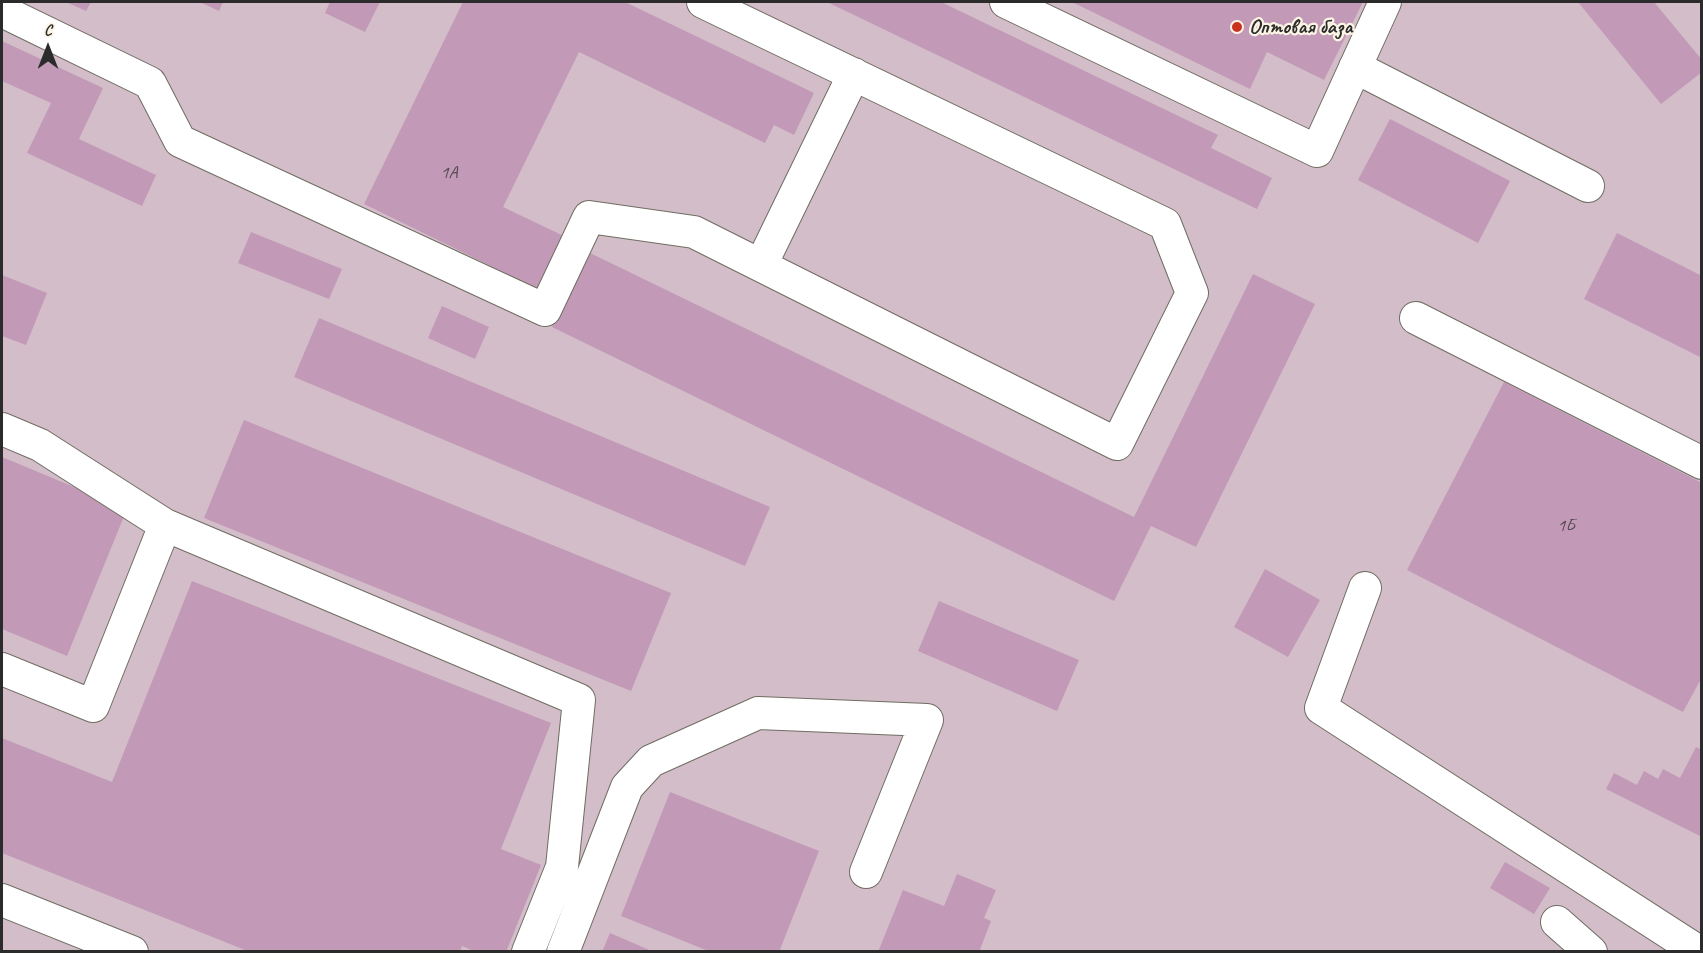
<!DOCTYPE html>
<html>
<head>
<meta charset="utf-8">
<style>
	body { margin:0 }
	#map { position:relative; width:1703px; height:953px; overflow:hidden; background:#efe7c9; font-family:Caveat,sans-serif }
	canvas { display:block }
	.frame { position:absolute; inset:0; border:3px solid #2b2b2b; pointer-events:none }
	.north { position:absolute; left:18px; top:18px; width:60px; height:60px; -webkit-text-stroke:4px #fcf5e5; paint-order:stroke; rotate:0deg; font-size:16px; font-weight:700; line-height:24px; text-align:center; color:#2b2b2b }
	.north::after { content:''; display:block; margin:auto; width:21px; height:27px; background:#2b2b2b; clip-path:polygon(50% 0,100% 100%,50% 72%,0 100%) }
</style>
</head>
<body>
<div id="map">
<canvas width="1703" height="953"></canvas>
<div class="frame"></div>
<div class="north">С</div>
</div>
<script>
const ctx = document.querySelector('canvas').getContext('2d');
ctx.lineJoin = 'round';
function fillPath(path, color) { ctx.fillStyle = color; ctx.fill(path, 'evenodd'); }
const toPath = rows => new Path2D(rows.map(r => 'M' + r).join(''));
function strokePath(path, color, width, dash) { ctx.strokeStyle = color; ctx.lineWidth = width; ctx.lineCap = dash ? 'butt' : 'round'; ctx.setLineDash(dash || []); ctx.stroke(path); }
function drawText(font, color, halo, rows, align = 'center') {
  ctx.font = font + ' Caveat,sans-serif'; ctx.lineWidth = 4.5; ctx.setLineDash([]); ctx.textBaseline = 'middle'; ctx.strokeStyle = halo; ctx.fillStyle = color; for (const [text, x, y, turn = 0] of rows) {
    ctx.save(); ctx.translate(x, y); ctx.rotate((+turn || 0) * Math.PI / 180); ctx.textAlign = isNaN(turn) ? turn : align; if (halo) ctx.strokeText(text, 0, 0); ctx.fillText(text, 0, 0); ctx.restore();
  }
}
fillPath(toPath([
	[2,2,1701,2,1701,951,2,951]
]), '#d2bdc8');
fillPath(toPath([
	[66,2,91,2,86,11],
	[200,2,223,2,219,11],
	[330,2,380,2,365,32,325,13],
	[463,2,625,2,814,93,794,135,774,125,765,143,579,52,503,207,568,238,542,291,364,204],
	[827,2,941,2,1218,135,1211,148,1272,178,1257,209],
	[1072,2,1363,2,1324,80,1267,52,1250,89],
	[1578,2,1654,2,1702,60,1702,72,1661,104],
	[2,41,103,88,79,139,156,175,142,206,27,153,51,103,2,81],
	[1390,119,1510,181,1478,243,1358,180],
	[251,232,342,269,329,299,238,263],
	[1617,233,1702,276,1702,358,1584,299],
	[588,252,1134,517,1253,274,1315,304,1196,547,1151,526,1114,601,552,327],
	[2,275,47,293,26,345,2,336],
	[442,306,489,327,475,359,428,338],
	[319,318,770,507,745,566,294,377],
	[1504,382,1702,483,1702,677,1683,712,1407,570],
	[244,420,671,593,631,691,204,518],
	[2,457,127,509,67,656,2,629],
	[1265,569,1320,600,1288,657,1234,627],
	[192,581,551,723,501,849,541,865,506,952,476,952,462,946,460,952,250,952,2,853,2,738,112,782],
	[939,601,1079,660,1057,711,918,651],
	[1696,747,1702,750,1702,837,1606,789,1614,773,1637,785,1644,771,1658,779,1663,769,1680,778],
	[670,792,819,851,779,952,711,952,621,916],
	[1505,862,1550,888,1534,914,1490,888],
	[957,874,996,890,984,918,991,921,979,952,878,952,903,890,944,906],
	[610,933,654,952,602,952]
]), '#c29ab7');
const minor = toPath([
	[1006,2,1317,151,1385,2],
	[2,11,150,83,180,141,545,310,589,217,694,232,1117,444,1192,293,1165,224,703,2],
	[1355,67,1588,186],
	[761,265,854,74],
	[1416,318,1702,463],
	[2,429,40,445,165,525],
	[1365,588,1321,708,1699,952],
	[2,669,93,706,165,525,579,700,562,867,528,952],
	[2,900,132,952],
	[1557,922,1591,952],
	[563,952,627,787,651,761,758,713,927,720,866,872]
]);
strokePath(minor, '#706d62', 34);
strokePath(minor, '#fff', 32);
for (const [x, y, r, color] of [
	[1237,27,6,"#c8321e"]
]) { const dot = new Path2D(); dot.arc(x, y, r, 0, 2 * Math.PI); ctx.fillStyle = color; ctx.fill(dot); strokePath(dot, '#fcf5e5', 2); }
drawText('18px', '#51474e', null, [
	["1А",449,173],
	["1Б",1566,526]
]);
drawText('bold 21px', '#2b2b2b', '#fcf5e5', [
	["Оптовая база",1249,27]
], 'left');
</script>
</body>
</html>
